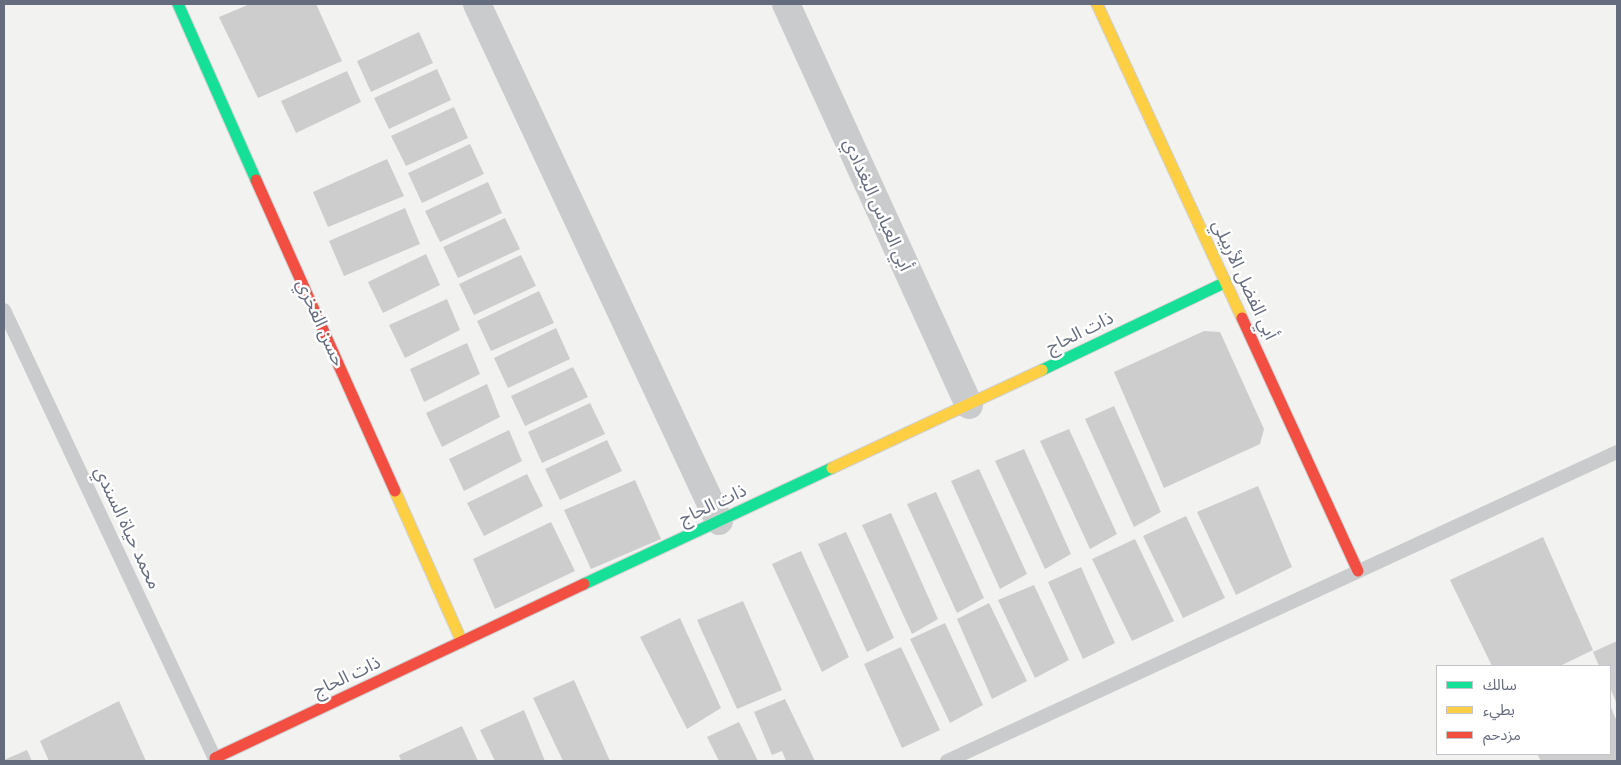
<!DOCTYPE html>
<html>
<head>
<meta charset="utf-8">
<style>
	body { margin:0 }
	#map { position:relative; width:1621px; height:765px; overflow:hidden; background:#f2f2f1; font-family:Karla,"Noto Sans Arabic",sans-serif }
	canvas { display:block }
	.frame { position:absolute; inset:0; border:5px solid #656c7e; pointer-events:none }
	.legend { position:absolute; left:1436px; top:665px; width:175px; height:90px; box-sizing:border-box; background:#fff; border:1px solid #c1c4cb; margin:0; padding:6px 9px; list-style:none; font-size:15px; color:#656c7e }
	.legend li { display:flex; align-items:center; gap:10px; height:25px }
	.legend b { width:25px; border:1px solid #c1c4cb }
</style>
</head>
<body>
<div id="map">
<canvas width="1621" height="765"></canvas>
<div class="frame"></div>
<ul class="legend">
<li><b style="height:6px;background:#16e098"></b>سالك</li>
<li><b style="height:6px;background:#ffcf43"></b>بطيء</li>
<li><b style="height:6px;background:#f24e42"></b>مزدحم</li>
</ul>
</div>
<script>
const ctx = document.querySelector('canvas').getContext('2d');
ctx.lineJoin = 'round';
function fillPath(path, color) { ctx.fillStyle = color; ctx.fill(path, 'evenodd'); }
const toPath = rows => new Path2D(rows.map(r => 'M' + r).join(''));
function strokePath(path, color, width, dash) { ctx.strokeStyle = color; ctx.lineWidth = width; ctx.lineCap = dash ? 'butt' : 'round'; ctx.setLineDash(dash || []); ctx.stroke(path); }
function drawText(font, color, halo, rows, align = 'center') {
  ctx.font = font + ' Karla,"Noto Sans Arabic",sans-serif'; ctx.lineWidth = 5; ctx.setLineDash([]); ctx.textBaseline = 'middle'; ctx.strokeStyle = halo; ctx.fillStyle = color; for (const [text, x, y, turn = 0] of rows) {
    ctx.save(); ctx.translate(x, y); ctx.rotate((+turn || 0) * Math.PI / 180); ctx.textAlign = isNaN(turn) ? turn : align; if (halo) ctx.strokeText(text, 0, 0); ctx.fillText(text, 0, 0); ctx.restore();
  }
}
fillPath(toPath([
	[250,4,316,4,342,61,258,98,219,17],
	[419,32,433,63,371,92,357,61],
	[437,69,451,100,389,129,374,98],
	[347,71,361,102,296,133,281,101],
	[454,107,468,138,406,166,391,136],
	[470,144,484,174,422,203,408,173],
	[387,159,404,196,328,227,313,192],
	[488,182,502,213,440,242,425,211],
	[405,208,420,244,344,276,329,241],
	[505,218,520,249,458,278,443,247],
	[426,254,440,285,383,313,368,282],
	[521,255,536,286,474,315,459,284],
	[539,291,554,323,491,351,477,321],
	[447,299,460,330,405,358,389,325],
	[556,328,570,359,508,388,494,358],
	[1204,331,1220,332,1264,429,1260,444,1164,488,1114,372],
	[467,343,480,374,424,402,410,369],
	[573,367,588,397,525,426,511,396],
	[487,384,500,417,442,447,426,413],
	[590,403,605,434,542,463,528,432],
	[1114,406,1161,512,1134,527,1085,419],
	[1069,429,1117,534,1090,549,1040,441],
	[509,430,522,461,464,491,449,459],
	[607,440,622,471,560,500,545,469],
	[1024,449,1071,554,1045,569,995,461],
	[979,469,1027,574,1000,589,951,481],
	[527,474,543,506,484,536,467,503],
	[635,480,661,539,591,569,564,510],
	[1258,486,1292,567,1236,595,1197,512],
	[936,492,984,598,957,613,907,504],
	[891,513,938,619,912,634,862,525],
	[1186,516,1225,598,1183,618,1143,536],
	[551,522,575,571,495,609,473,559],
	[846,532,894,638,867,652,818,544],
	[1543,537,1593,650,1560,666,1492,666,1450,580],
	[1135,539,1174,621,1132,641,1092,559],
	[801,551,849,657,822,672,772,564],
	[1081,567,1115,643,1083,659,1048,582],
	[1034,585,1069,660,1035,678,998,600],
	[743,601,782,690,737,709,697,620],
	[989,603,1027,681,992,699,957,619],
	[680,618,721,708,687,729,640,637],
	[945,623,983,705,950,723,910,639],
	[1617,641,1617,704,1610,688,1610,666,1599,666,1593,652],
	[901,647,940,730,902,748,864,664],
	[574,680,610,761,563,761,533,698],
	[785,699,815,761,786,761,782,751,772,755,754,712],
	[119,701,146,761,49,761,40,741],
	[1610,705,1617,722,1617,761,1541,761,1537,754,1610,754],
	[524,710,545,761,495,761,480,730],
	[739,722,758,761,719,761,707,737],
	[462,726,478,761,401,761,399,755],
	[27,750,32,761,4,761,4,760]
]), '#cdcdce');
const fast = toPath([
	[178,4,256,180],
	[1042,370,1226,282],
	[584,584,832,468]
]);
const slow = toPath([
	[1097,4,1242,318],
	[832,468,1042,370],
	[395,491,462,642]
]);
const jam = toPath([
	[256,180,395,491],
	[1242,318,1358,571],
	[215,758,584,584]
]);
strokePath(fast, '#cfd0d0', 13);
strokePath(slow, '#cfd0d0', 13);
strokePath(jam, '#cfd0d0', 13);
strokePath(toPath([
	[4,310,216,761],
	[947,761,1617,452]
]), '#cacbcc', 14);
strokePath(toPath([
	[477,4,719,521],
	[786,4,969,405]
]), '#cacbcc', 28);
strokePath(fast, '#16e098', 11);
strokePath(slow, '#ffcf43', 11);
strokePath(jam, '#f24e42', 11);
drawText('18px', '#656c7e', '#fff', [
	["أبي العباس البغدادي",877,205,66],
	["أبي الفضل الأربيلي",1244,280,65],
	["حسن الفخري",320,323,66],
	["ذات الحاج",1080,333,-26],
	["ذات الحاج",713,505,-25],
	["محمد حياة السندي",127,528,65],
	["ذات الحاج",347,677,-25]
]);
</script>
</body>
</html>
